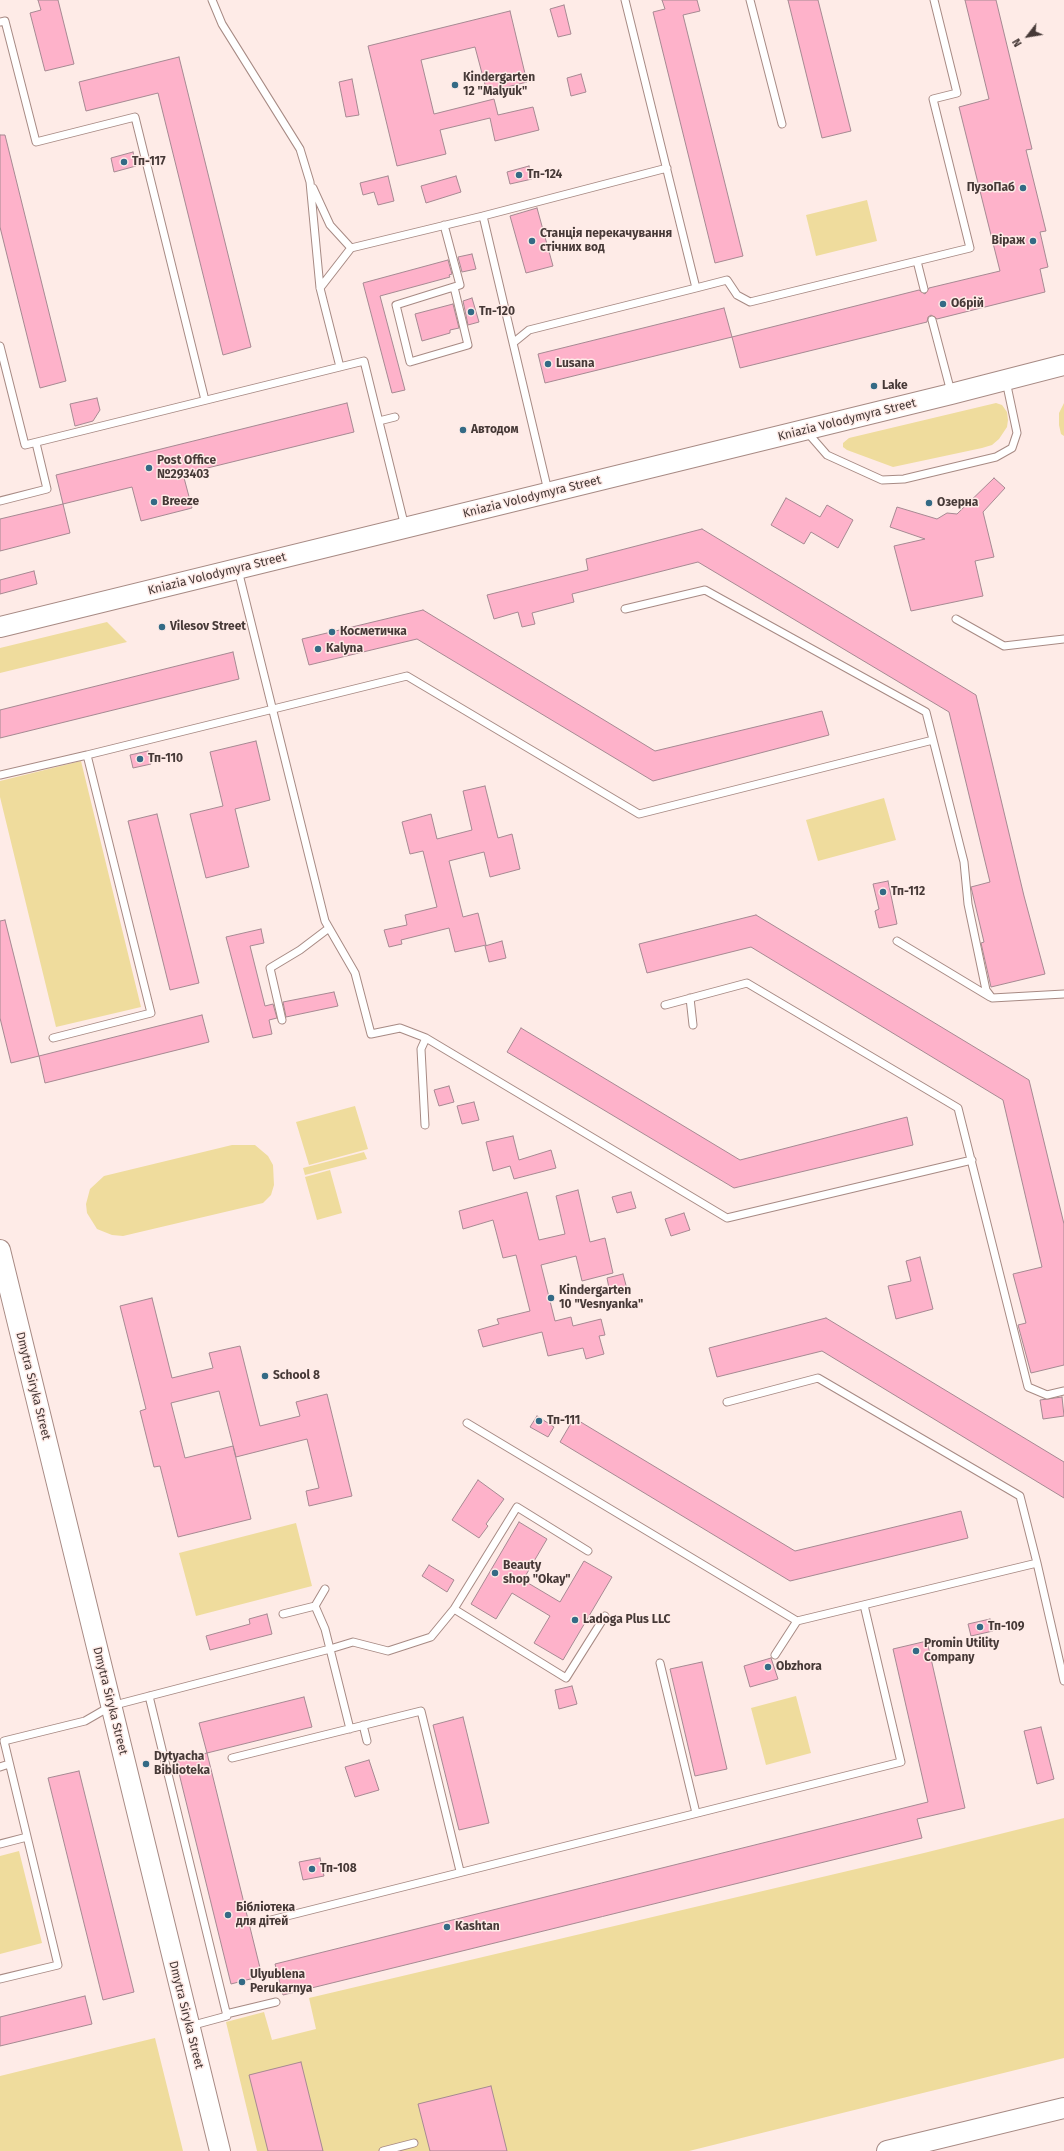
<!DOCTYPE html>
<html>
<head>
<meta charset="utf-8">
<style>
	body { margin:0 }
	#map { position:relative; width:1064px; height:2151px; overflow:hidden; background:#feebe7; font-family:"Fira Sans",sans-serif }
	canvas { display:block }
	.north { position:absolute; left:1008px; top:16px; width:40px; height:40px; -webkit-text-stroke:3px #feebe7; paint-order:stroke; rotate:239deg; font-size:11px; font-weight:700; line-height:16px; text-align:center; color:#463937 }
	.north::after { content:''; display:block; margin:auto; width:14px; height:18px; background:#463937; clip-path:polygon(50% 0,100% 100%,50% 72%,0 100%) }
</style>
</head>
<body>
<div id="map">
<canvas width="1064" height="2151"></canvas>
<div class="north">N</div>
</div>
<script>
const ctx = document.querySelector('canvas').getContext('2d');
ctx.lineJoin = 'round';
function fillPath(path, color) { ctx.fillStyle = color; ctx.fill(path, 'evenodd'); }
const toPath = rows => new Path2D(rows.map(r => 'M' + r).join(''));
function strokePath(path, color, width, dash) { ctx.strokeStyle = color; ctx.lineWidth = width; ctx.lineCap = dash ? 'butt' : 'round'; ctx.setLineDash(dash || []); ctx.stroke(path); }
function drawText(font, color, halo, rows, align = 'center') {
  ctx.font = font + ' "Fira Sans",sans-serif'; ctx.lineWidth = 3; ctx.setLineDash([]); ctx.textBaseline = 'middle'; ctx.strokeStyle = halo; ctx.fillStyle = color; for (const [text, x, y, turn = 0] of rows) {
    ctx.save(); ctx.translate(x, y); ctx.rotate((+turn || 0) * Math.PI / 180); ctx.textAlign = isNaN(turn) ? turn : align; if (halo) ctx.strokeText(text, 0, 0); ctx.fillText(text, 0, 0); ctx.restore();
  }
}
fillPath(toPath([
	[867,200,877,241,816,256,806,215],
	[996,403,1002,405,1007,412,1008,420,1007,427,999,439,992,445,982,448,893,467,847,450,843,447,843,443,849,438],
	[1064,403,1064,436,1061,434,1059,425,1059,413],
	[107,622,127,642,0,673,0,648],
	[81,761,141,1007,56,1027,0,797,0,781],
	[884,798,896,840,818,861,806,820],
	[355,1106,368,1149,309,1165,296,1122],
	[232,1145,255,1145,268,1156,273,1165,274,1185,271,1195,263,1203,123,1236,112,1235,97,1229,87,1213,86,1204,90,1189,104,1176],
	[364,1152,367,1159,305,1175,303,1168],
	[330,1170,342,1213,317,1220,305,1177],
	[296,1523,312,1586,196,1616,179,1553],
	[796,1696,811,1753,766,1765,751,1708],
	[1064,1818,1064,2058,689,2151,257,2151,226,2022,264,2012,272,2040,316,2029,309,1998,924,1853],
	[19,1851,42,1943,0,1954,0,1856],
	[155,2038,183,2151,0,2151,0,2076]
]), '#efdc9d');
const building = toPath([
	[38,0,58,0,74,64,45,71,30,13,41,10,38,0],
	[662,0,697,0,700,11,683,15,743,256,715,263,653,12,665,9,662,0],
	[788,0,818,0,851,131,822,138,788,0],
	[965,0,996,0,1032,149,1026,150,1046,231,1040,232,1048,267,1040,269,1045,292,937,319,931,315,928,317,927,322,740,368,732,337,919,290,925,294,929,288,1000,271,959,107,989,99,965,0],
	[564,5,571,34,558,37,550,9,564,5],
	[510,11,527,82,487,92,475,47,421,60,434,114,494,99,498,115,533,107,539,130,495,141,490,118,440,130,446,154,397,166,368,46,510,11],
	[179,57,251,347,223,355,158,93,86,111,79,82,179,57],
	[581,74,586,92,571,96,567,78,581,74],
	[352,79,359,115,346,117,339,82,352,79],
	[0,135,5,135,66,381,40,388,0,227,0,135],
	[133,152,136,166,114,172,111,158,133,152],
	[529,166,532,179,510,184,507,172,529,166],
	[388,176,394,201,378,205,374,192,363,195,360,183,388,176],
	[456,176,461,192,426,203,421,186,456,176],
	[537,208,553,266,526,273,510,216,537,208],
	[472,254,476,269,462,272,458,257,472,254],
	[448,260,452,274,449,275,450,277,380,296,405,390,392,393,363,283,448,260],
	[472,298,479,322,468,325,463,301,472,298],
	[453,304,459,328,450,330,450,333,422,341,415,314,453,304],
	[724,308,732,337,545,383,538,354,724,308],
	[97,398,100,410,93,421,75,426,70,404,97,398],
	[347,403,354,432,183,474,192,508,141,521,132,487,63,504,56,475,347,403],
	[994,478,1005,488,983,512,994,557,975,561,983,596,911,611,894,546,925,539,890,527,897,507,937,519,947,513,957,514,994,478],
	[786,498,820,517,827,505,853,520,838,548,811,532,804,544,771,525,786,498],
	[63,504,70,533,0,551,0,519,63,504],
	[702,529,976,695,1024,896,1045,974,991,987,981,943,984,942,971,887,990,882,949,712,698,562,572,594,574,602,532,613,535,624,522,627,518,612,494,619,487,595,588,570,586,559,702,529],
	[34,571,37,584,0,594,0,580,34,571],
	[423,610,655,751,822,711,829,735,653,781,417,639,309,665,302,639,423,610],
	[233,652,239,679,0,738,0,710,233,652],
	[256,741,270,800,235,809,249,867,206,878,190,814,223,806,210,752,256,741],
	[148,751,151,764,133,768,130,755,148,751],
	[485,786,498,838,512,834,520,869,490,877,484,852,449,861,463,917,478,913,486,945,455,952,449,928,401,940,402,944,389,947,384,930,407,925,405,915,437,907,423,851,410,854,402,822,431,814,437,839,472,830,463,791,485,786],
	[157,814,199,983,170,990,128,821,157,814],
	[888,881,897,924,879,928,875,911,879,909,873,884,888,881],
	[756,915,1029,1080,1064,1224,1064,1365,1031,1373,1018,1325,1026,1323,1013,1274,1042,1267,1003,1100,751,947,647,973,639,944,756,915],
	[5,920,39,1056,11,1063,0,1018,0,921,5,920],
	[261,929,264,943,250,946,265,1006,273,1004,277,1018,269,1020,272,1034,253,1038,226,937,261,929],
	[502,941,506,958,489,962,485,946,502,941],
	[334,992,338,1006,286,1017,283,1002,334,992],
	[202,1015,209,1042,45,1083,39,1056,202,1015],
	[521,1028,740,1160,907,1117,913,1145,734,1188,507,1052,521,1028],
	[449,1086,454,1102,439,1106,434,1090,449,1086],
	[474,1102,479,1120,462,1124,457,1106,474,1102],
	[513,1136,519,1160,551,1150,556,1168,514,1179,510,1166,493,1171,486,1142,513,1136],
	[578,1190,590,1242,605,1238,613,1273,582,1281,576,1256,541,1265,555,1321,571,1317,573,1326,601,1319,605,1335,599,1336,604,1354,586,1359,583,1348,548,1356,542,1332,483,1347,478,1330,499,1324,497,1319,530,1311,516,1255,503,1258,493,1220,463,1229,459,1211,527,1192,539,1240,565,1234,556,1196,578,1190],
	[631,1192,636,1208,617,1213,612,1197,631,1192],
	[684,1213,690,1230,671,1236,665,1219,684,1213],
	[920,1257,933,1309,896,1319,888,1286,911,1281,906,1261,920,1257],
	[623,1274,627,1289,610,1293,607,1278,623,1274],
	[152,1298,172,1378,213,1368,209,1353,240,1346,260,1426,300,1416,296,1402,327,1394,352,1496,309,1506,306,1491,319,1488,307,1439,236,1457,219,1391,171,1403,185,1458,233,1446,251,1519,178,1537,160,1466,154,1467,140,1411,146,1409,120,1306,152,1298],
	[826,1318,1064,1462,1064,1498,822,1351,717,1377,709,1348,826,1318],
	[1062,1397,1064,1416,1043,1419,1040,1400,1062,1397],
	[537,1416,554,1427,548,1437,530,1427,537,1416],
	[574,1418,795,1551,961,1511,968,1538,790,1581,560,1442,574,1418],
	[478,1480,504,1499,486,1524,488,1526,479,1538,452,1520,478,1480],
	[519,1522,547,1539,523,1580,560,1602,584,1561,612,1577,563,1660,534,1643,550,1616,512,1593,496,1619,471,1604,519,1522],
	[429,1565,454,1580,447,1592,422,1576,429,1565],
	[267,1614,272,1634,210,1650,206,1636,250,1624,249,1619,267,1614],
	[990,1619,993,1631,971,1636,968,1624,990,1619],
	[927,1641,965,1808,917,1819,922,1838,283,1995,275,1964,928,1802,893,1649,927,1641],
	[771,1658,778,1679,750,1687,744,1666,771,1658],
	[702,1662,727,1769,695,1776,670,1669,702,1662],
	[572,1686,577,1704,559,1709,555,1690,572,1686],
	[304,1697,312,1727,207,1753,199,1723,304,1697],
	[463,1717,489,1823,459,1830,433,1725,463,1717],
	[1041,1727,1054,1779,1037,1784,1024,1731,1041,1727],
	[207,1753,262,1976,231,1984,176,1761,207,1753],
	[369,1760,379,1790,355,1797,345,1767,369,1760],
	[79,1771,134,1992,103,2000,48,1778,79,1771],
	[320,1858,324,1876,303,1880,299,1862,320,1858],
	[85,1996,92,2024,0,2046,0,2017,85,1996],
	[301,2062,323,2151,268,2151,249,2075,301,2062],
	[491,2086,507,2151,430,2151,418,2104,491,2086]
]);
fillPath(building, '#feb2ca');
strokePath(building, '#a68992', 1);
const lane = toPath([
	[212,0,222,24,300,149,310,182,320,288,340,367],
	[750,0,782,124],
	[0,22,5,21,36,142,135,117,205,400],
	[313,188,330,225,351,248],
	[444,225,460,285,396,305,410,362,468,345,454,287],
	[917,261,924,289],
	[320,288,351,248,483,216],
	[696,288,727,280,737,295,750,302,970,248,933,99,957,93,934,0],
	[932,320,951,392],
	[513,343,483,216,667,168],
	[0,346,25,445,364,361,405,527],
	[379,421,395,417],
	[807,432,827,455,882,480,904,479,996,457,1012,448,1017,433,1006,381],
	[548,491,513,343,529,330,696,288,625,0],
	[0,501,47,489,36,443],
	[238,570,325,921,355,973,371,1034,400,1028,426,1038,727,1218,972,1160],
	[625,609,705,590,926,712,964,862,968,904,986,990,992,998,1064,994],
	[956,619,1004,646,1064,639],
	[0,775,87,755],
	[897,941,990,997],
	[690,998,693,1025],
	[665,1005,747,983,958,1108,1028,1387,1047,1395,1064,1391],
	[282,1020,270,968,300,950,329,928],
	[53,1038,151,1013,87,755,407,676,639,814,933,740],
	[425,1125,421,1049,426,1038],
	[727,1402,818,1378,1020,1496,1037,1563],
	[467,1423,797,1621,1037,1563,1064,1681],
	[325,1589,315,1606,325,1629,330,1649,353,1642,388,1651,431,1637,454,1609,566,1678,605,1616],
	[454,1609,517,1507,588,1551],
	[283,1614,315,1606],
	[775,1655,797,1621],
	[660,1663,696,1813],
	[149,1696,227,2016,190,2026],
	[363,1725,367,1741],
	[232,1758,421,1711,460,1871],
	[0,1767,9,1764],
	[0,1844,27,1837],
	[271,1920,901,1762,864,1605],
	[0,1979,58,1965,4,1741,85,1721,111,1706,330,1649,350,1729],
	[226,2014,276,2002],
	[383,2151,414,2143]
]);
const secondary = toPath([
	[0,627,951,394,1064,365],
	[0,1250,220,2151],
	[887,2151,1064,2108]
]);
strokePath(lane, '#a78a84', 9);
strokePath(secondary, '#a78a84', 22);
strokePath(lane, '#fff', 7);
strokePath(secondary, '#fff', 20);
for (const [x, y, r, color] of [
	[455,85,4,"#346a85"],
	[124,162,4,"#346a85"],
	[519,175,4,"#346a85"],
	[1023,188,4,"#346a85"],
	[532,241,4,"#346a85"],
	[1033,241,4,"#346a85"],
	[943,304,4,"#346a85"],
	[471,312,4,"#346a85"],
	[548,364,4,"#346a85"],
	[874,386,4,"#346a85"],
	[463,430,4,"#346a85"],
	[149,468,4,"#346a85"],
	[154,502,4,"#346a85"],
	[929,503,4,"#346a85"],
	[162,627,4,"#346a85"],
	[332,632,4,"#346a85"],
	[318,649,4,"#346a85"],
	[140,759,4,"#346a85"],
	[883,892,4,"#346a85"],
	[551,1298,4,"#346a85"],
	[265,1376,4,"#346a85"],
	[539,1421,4,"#346a85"],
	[495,1573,4,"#346a85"],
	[575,1620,4,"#346a85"],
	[980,1627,4,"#346a85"],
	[916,1651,4,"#346a85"],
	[768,1667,4,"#346a85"],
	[146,1764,4,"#346a85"],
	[312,1869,4,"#346a85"],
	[228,1915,4,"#346a85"],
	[447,1927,4,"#346a85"],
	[242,1982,4,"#346a85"]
]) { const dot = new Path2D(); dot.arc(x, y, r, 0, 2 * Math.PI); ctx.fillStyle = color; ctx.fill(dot); strokePath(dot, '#feebe7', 1.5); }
drawText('bold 12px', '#463937', '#feebe7', [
	["Kindergarten",463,78],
	["12 \"Malyuk\"",463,92],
	["Тп-117",132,162],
	["Тп-124",527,175],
	["ПузоПаб",1015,188,"right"],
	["Станція перекачування",540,234],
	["стічних вод",540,248],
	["Віраж",1025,241,"right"],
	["Обрiй",951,304],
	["Тп-120",479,312],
	["Lusana",556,364],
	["Lake",882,386],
	["Автодом",471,430],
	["Post Office",157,461],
	["№293403",157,475],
	["Breeze",162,502],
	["Озерна",937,503],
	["Vilesov Street",170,627],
	["Косметичка",340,632],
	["Kalyna",326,649],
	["Тп-110",148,759],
	["Тп-112",891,892],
	["Kindergarten",559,1291],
	["10 \"Vesnyanka\"",559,1305],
	["School 8",273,1376],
	["Тп-111",547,1421],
	["Beauty",503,1566],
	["shop \"Okay\"",503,1580],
	["Ladoga Plus LLC",583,1620],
	["Тп-109",988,1627],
	["Promin Utility",924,1644],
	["Company",924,1658],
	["Obzhora",776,1667],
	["Dytyacha",154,1757],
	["Biblioteka",154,1771],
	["Тп-108",320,1869],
	["Бібліотека",236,1908],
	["для дітей",236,1922],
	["Kashtan",455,1927],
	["Ulyublena",250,1975],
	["Perukarnya",250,1989]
], 'left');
drawText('12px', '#463937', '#feebe7', [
	["Kniazia Volodymyra Street",847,420,-14],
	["Kniazia Volodymyra Street",532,497,-14],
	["Kniazia Volodymyra Street",217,574,-14],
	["Dmytra Siryka Street",33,1386,76],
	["Dmytra Siryka Street",110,1701,76],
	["Dmytra Siryka Street",186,2015,76]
]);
</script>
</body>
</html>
